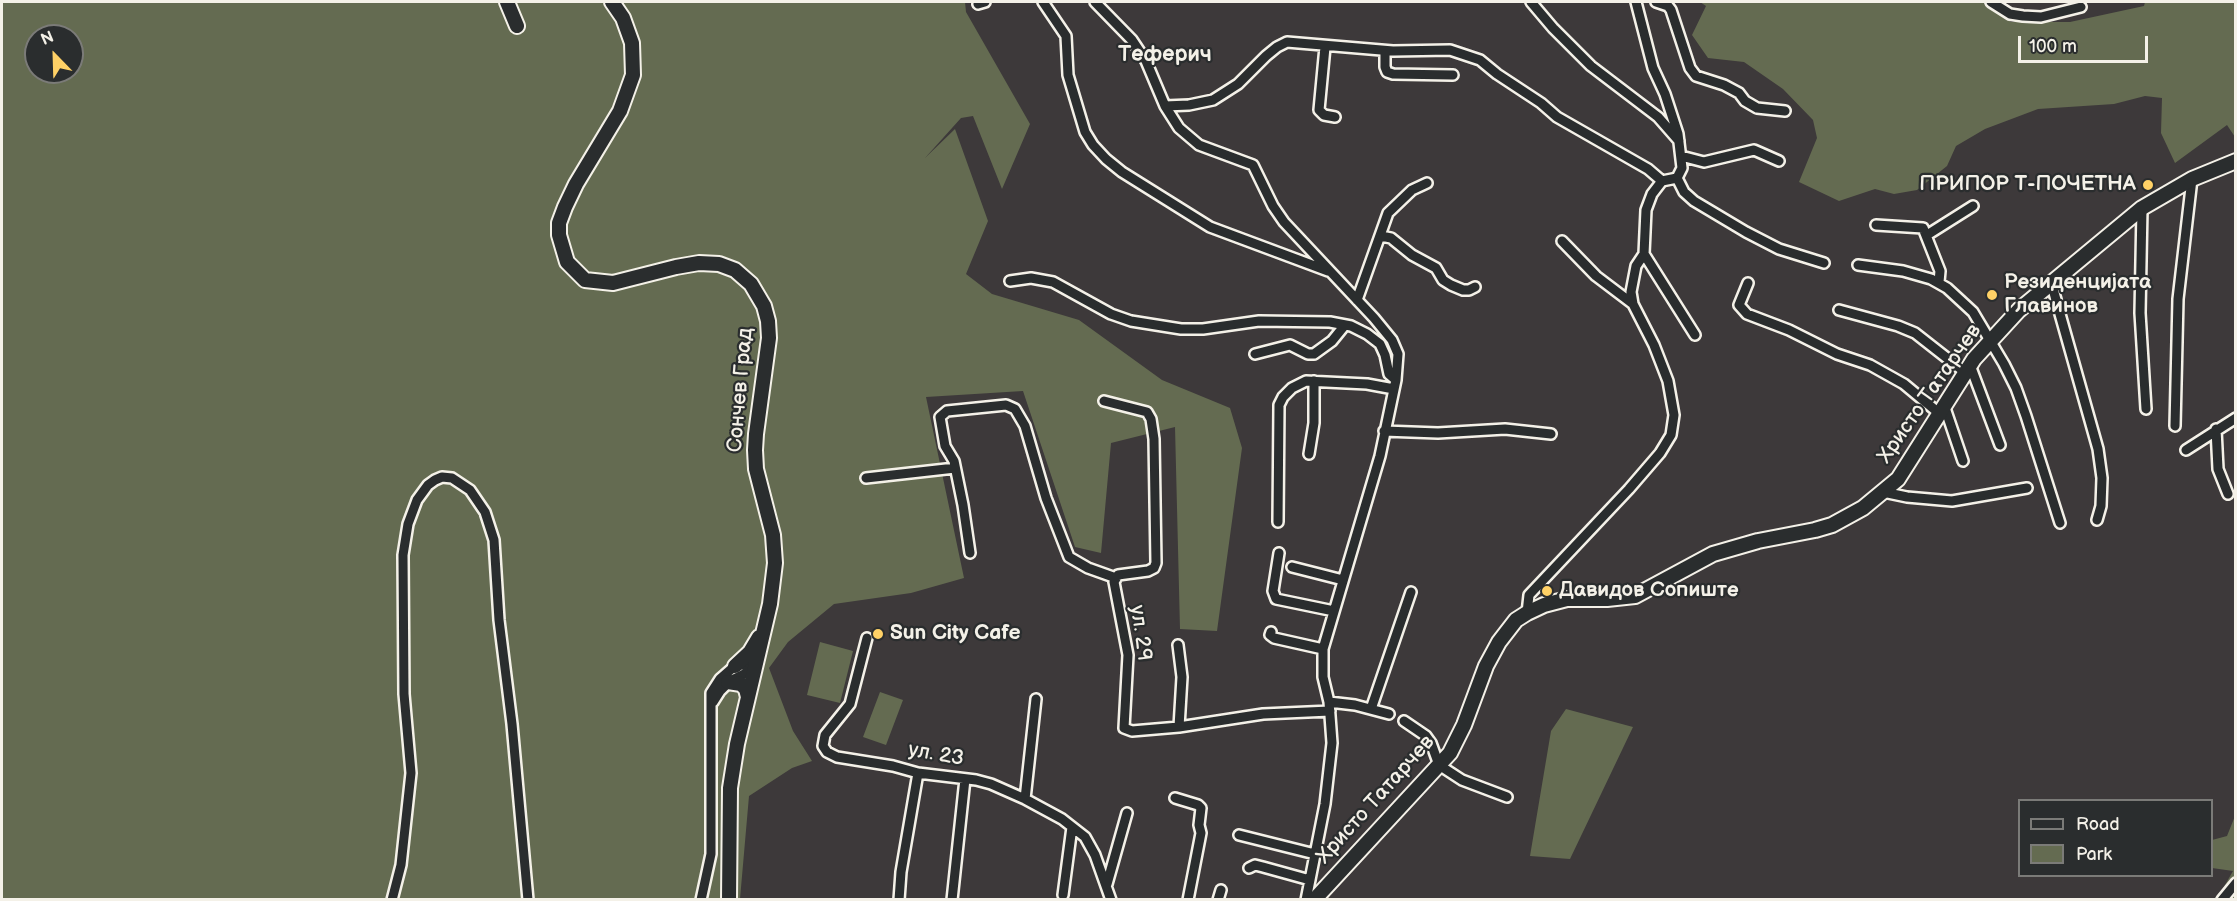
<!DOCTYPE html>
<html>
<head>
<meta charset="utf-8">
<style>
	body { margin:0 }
	#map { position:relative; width:2237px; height:901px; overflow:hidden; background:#3d393a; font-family:"Balsamiq Sans",sans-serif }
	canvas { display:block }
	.frame { position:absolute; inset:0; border:3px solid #f4f1e8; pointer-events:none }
	.legend { position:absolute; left:2018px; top:799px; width:195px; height:78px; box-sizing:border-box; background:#2a2d2e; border:2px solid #7b7b78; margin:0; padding:8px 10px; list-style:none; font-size:18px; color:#f4f1e8 }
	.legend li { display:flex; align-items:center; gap:12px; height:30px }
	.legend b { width:30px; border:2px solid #7b7b78 }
	.north { position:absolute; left:24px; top:24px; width:60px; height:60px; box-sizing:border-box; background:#2a2d2e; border:2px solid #7b7b78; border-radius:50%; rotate:337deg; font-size:16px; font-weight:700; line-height:24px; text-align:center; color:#f4f1e8 }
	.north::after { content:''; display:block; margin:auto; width:21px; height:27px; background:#ffd166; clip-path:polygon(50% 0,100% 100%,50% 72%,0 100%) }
	.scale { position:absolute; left:2018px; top:36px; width:130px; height:27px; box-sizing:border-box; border:3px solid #f4f1e8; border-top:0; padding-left:8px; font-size:18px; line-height:21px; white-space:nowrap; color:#f4f1e8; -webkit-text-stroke:4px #2a2d2e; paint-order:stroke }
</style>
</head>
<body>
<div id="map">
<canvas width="2237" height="901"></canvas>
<div class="frame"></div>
<ul class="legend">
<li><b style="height:8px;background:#2a2d2e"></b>Road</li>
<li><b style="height:16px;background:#646b51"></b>Park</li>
</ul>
<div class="north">N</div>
<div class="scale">100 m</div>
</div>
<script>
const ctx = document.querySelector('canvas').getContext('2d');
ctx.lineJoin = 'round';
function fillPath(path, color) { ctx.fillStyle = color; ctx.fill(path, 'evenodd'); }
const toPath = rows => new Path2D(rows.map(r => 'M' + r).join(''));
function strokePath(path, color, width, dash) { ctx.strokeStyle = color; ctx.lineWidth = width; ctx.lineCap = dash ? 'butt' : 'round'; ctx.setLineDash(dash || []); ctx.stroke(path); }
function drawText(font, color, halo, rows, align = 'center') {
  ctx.font = font + ' "Balsamiq Sans",sans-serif'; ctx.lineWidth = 4.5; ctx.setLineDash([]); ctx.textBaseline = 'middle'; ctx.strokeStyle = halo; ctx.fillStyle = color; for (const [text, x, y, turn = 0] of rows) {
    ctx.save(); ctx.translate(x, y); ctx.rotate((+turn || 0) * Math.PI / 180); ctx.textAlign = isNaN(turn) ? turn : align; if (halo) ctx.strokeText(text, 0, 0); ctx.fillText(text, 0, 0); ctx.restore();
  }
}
fillPath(toPath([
	[2,2,965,2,966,12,1030,124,1002,189,973,116,961,118,925,158,955,129,988,221,966,274,992,294,1079,320,1162,380,1230,408,1242,448,1217,631,1180,629,1175,427,1111,443,1101,553,1075,547,1023,391,926,397,964,578,911,593,834,604,788,642,769,668,793,731,812,761,792,768,749,796,740,899,2,899],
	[36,36,72,36,72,72,36,72],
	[1700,2,1977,2,1989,4,2011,22,2070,22,2144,6,2145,2,2235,2,2235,137,2227,125,2175,163,2161,133,2162,98,2145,96,2114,104,2038,109,1985,129,1956,146,1947,166,1917,190,1894,194,1875,189,1839,201,1799,182,1817,138,1813,120,1783,89,1744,62,1708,58,1692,35,1706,6],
	[820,642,853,651,840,703,807,695],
	[880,692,903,700,886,745,863,737],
	[1566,709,1633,727,1570,859,1530,856,1551,731],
	[2235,816,2235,899,2217,899,2233,871,2212,868,2212,840,2227,836]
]), '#646b51');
const street = toPath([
	[1043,2,1066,36,1068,75,1085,132,1093,145,1106,159,1122,172,1210,227,1328,271],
	[1095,2,1132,40,1146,61,1165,106,1179,128,1199,145,1253,165,1273,206,1284,222,1374,318,1392,340,1398,354,1396,380,1380,456,1323,649,1323,677,1329,702,1332,743,1325,804,1306,900],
	[1531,2,1553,28,1591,66,1658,117,1679,141],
	[1636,2,1653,68,1665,94,1678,134,1682,168,1677,178],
	[1656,2,1668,6,1671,10,1690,68,1696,76,1724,85,1739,93,1745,101,1757,108,1785,111],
	[1991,2,2010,14,2023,16,2041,17,2081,7],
	[978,4,985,2],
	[1325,47,1319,110,1324,115,1335,117],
	[1385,51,1385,67,1387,72,1393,74,1453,75],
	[1165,106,1189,105,1213,100,1238,84,1266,56,1277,47,1287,42,1393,51,1450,50,1480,60,1497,74,1541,103,1557,117,1648,169,1662,181],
	[1681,156,1704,162,1754,150,1779,161],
	[1677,178,1684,192,1694,201,1746,232,1779,249,1824,263],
	[2142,208,2140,313,2146,409],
	[1876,225,1923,228,1940,271,1939,282],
	[1927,235,1973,206],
	[1381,236,1391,238,1412,255,1436,268,1443,280,1451,285,1463,290,1469,290,1475,287],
	[1562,241,1596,276,1633,304],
	[1644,254,1695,335],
	[1858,265,1903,271,1931,279,1947,288,1973,312,2004,364,2016,388,2026,416,2060,523],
	[1010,281,1031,278,1053,282,1111,314,1131,321,1181,329,1203,329,1259,321,1330,322,1351,326,1367,334,1380,344,1385,355,1389,374,1396,380],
	[2051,282,2098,449,2102,478,2101,506,2097,520],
	[1748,283,1739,305,1747,314,1789,330,1837,354,1870,365,1904,384,1940,414],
	[1357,300,1388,213,1412,190,1427,183],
	[1839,310,1898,326,1915,333,1966,373],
	[1255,354,1290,345,1308,354,1314,354,1332,341,1345,325],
	[1970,365,2000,445],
	[1104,401,1147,412,1151,419,1154,439,1156,563,1154,568,1148,571,1118,575,1114,582,1128,655,1124,728,1132,731,1179,727,1263,714,1330,711],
	[1944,405,1963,461],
	[2175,426,2178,299,2192,179],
	[2216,429,2218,469,2228,494],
	[1384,431,1438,433,1505,429,1551,434],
	[2186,450,2236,418],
	[1309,454,1314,423,1314,381],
	[866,478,955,468],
	[1883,492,1907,497,1952,501,2027,488],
	[1278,522,1279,405,1283,397,1292,388,1306,381,1367,384,1394,389],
	[970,553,963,505,954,461,945,446,940,417,947,411,1006,405,1015,409,1025,426,1046,498,1069,557,1088,568,1116,578],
	[1279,553,1273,591,1276,599,1334,611],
	[1292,567,1343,580],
	[1527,613,1529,595,1629,489,1660,453,1671,435,1674,415,1668,381,1654,345,1633,304,1631,292,1636,266,1644,254,1646,210,1652,194,1662,181,1677,178],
	[1271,632,1270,635,1274,638,1323,649],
	[867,638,850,704,825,735,823,746,827,752,837,757,893,766,918,773,976,780,991,784,1025,799,1062,819,1085,837,1095,855,1111,900],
	[1178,645,1182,677,1179,727],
	[713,702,720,691,730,681,748,672,755,672],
	[1329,702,1355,705,1389,714],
	[1371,709,1411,592],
	[1404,721,1426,736,1431,743,1439,765,1462,780,1507,797],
	[1175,798,1198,805,1201,808,1199,825,1201,833,1188,900],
	[1025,799,1036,699],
	[1239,835,1315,854],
	[1249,868,1255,865,1263,867,1310,880],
	[1107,884,1127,813],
	[1063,895,1072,827],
	[392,900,401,865,411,773,404,694,403,555,408,524,417,500,428,485,435,480,442,477,452,478,470,490,485,512,494,540,499,620,512,724,528,900],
	[701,900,711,854,711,693,720,679,736,665,748,665,755,672],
	[899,900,901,872,918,773],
	[952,900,965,779],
	[1218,900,1221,890],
	[2222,900,2236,883]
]);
const secondary = toPath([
	[507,2,517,26],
	[612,2,623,18,632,43,633,75,620,111,576,184,565,207,559,223,559,235,567,262,585,280,613,283,676,267,699,263,719,264,735,270,751,284,764,306,768,321,769,338,756,434,755,450,756,469,773,535,775,563,770,604,737,744,730,788,729,900],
	[735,666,750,652,759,637],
	[728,682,741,684,746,689,748,697],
	[1314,900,1450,753,1464,725,1486,666,1499,642,1516,620,1527,613,1544,605,1567,599,1607,599,1635,596,1713,554,1758,541,1815,530,1832,525,1863,508,1898,479,1974,359,2019,310,2142,208,2192,179,2236,161]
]);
strokePath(street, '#f4f1e8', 14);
strokePath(secondary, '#f4f1e8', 18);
strokePath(street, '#2a2d2e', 9);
strokePath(secondary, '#2a2d2e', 14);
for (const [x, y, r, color] of [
	[2148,185,6,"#ffd166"],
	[1992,295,6,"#ffd166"],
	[1547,591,6,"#ffd166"],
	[878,634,6,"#ffd166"]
]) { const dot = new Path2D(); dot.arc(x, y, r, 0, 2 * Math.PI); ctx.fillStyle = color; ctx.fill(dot); strokePath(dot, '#2a2d2e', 2); }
drawText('bold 21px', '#f4f1e8', '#2a2d2e', [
	["ПРИПОР Т-ПОЧЕТНА",2136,185,"right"],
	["Резиденцијата",2004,283],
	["Главинов",2004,307],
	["Давидов Сопиште",1559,591],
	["Sun City Cafe",890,634]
], 'left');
drawText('21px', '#f4f1e8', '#2a2d2e', [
	["Сончев Град",741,390,-85],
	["Христо Татарчев",1930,394,-55],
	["ул. 29",1140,633,82],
	["ул. 23",936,755,10],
	["Христо Татарчев",1376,800,-48]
]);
drawText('bold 22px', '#f4f1e8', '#2a2d2e', [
	["Теферич",1165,55]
]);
</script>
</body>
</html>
